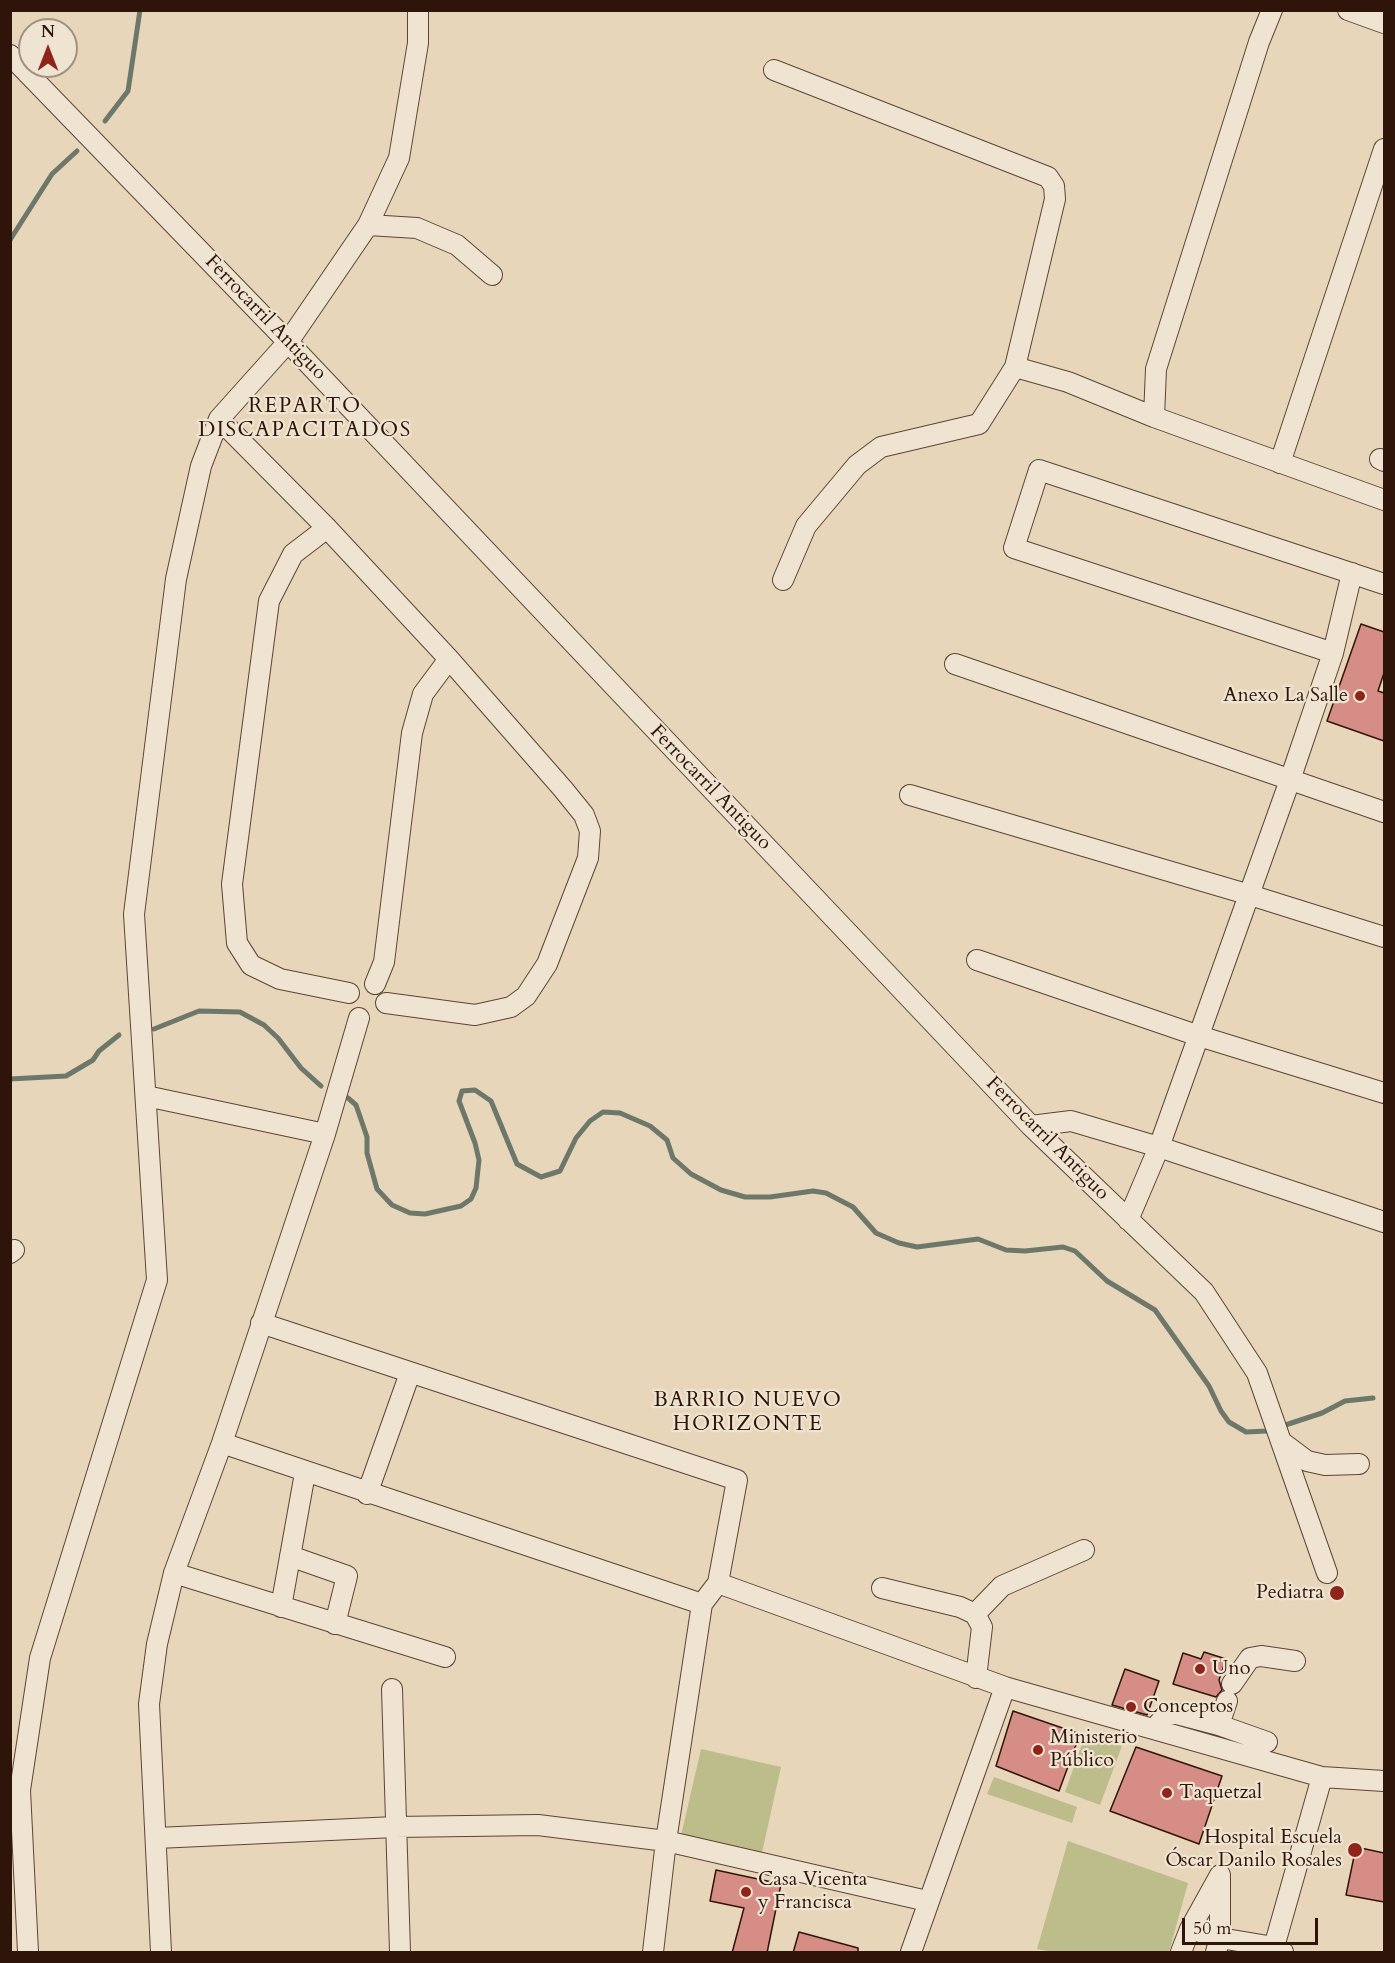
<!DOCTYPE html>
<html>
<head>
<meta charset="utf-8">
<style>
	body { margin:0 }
	#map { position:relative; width:1395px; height:1963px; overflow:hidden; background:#e7d6ba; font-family:Cardo,serif }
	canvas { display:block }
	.frame { position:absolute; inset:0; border:12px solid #2f1509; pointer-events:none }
	.north { position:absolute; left:18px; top:18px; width:60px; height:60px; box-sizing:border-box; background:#efe4d2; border:2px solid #a29182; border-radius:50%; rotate:0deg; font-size:16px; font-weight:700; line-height:24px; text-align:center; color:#2f1509 }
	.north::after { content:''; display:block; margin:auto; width:21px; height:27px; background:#8f2418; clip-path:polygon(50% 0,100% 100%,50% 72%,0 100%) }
	.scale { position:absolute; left:1182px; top:1918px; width:136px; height:27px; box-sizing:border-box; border:3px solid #2f1509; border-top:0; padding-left:8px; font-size:18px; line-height:21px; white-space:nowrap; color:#2f1509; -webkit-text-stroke:4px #efe4d2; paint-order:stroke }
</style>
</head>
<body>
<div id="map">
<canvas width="1395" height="1963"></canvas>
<div class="frame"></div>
<div class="north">N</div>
<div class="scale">50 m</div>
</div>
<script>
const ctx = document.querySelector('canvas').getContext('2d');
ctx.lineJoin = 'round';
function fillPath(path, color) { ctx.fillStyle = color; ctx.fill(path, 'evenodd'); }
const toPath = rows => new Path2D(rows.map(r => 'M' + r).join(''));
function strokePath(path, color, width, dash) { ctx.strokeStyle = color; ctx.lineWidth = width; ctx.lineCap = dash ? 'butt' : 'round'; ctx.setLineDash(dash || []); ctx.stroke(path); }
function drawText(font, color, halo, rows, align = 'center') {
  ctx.font = font + ' Cardo,serif'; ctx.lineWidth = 4.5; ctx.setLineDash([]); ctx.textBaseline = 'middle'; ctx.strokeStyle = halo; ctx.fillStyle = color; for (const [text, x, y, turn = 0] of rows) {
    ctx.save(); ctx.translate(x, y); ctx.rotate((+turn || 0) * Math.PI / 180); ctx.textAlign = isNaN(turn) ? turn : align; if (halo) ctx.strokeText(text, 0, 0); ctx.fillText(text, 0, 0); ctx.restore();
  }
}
fillPath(toPath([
	[1086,1733,1122,1746,1100,1805,1065,1792],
	[701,1749,781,1767,761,1857,680,1840],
	[994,1777,1077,1807,1072,1823,987,1794],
	[1068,1841,1188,1883,1169,1952,1052,1952,1037,1949]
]), '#bdbc8b');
strokePath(toPath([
	[105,121,128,91,140,10],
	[10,240,52,174,77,151],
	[154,1029,199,1011,240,1012,264,1025,278,1038,301,1068,321,1086],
	[10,1079,66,1076,93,1060,99,1051,119,1035],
	[348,1098,356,1105,367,1137,367,1153,377,1189,392,1205,410,1213,425,1214,461,1206,471,1199,476,1188,479,1160,475,1143,459,1101,462,1091,475,1090,491,1101,517,1164,541,1177,560,1171,576,1138,590,1121,603,1112,620,1113,650,1126,667,1140,673,1158,691,1174,721,1190,745,1197,770,1197,813,1191,826,1193,853,1207,876,1233,899,1243,917,1247,978,1239,1006,1250,1025,1251,1063,1247,1075,1251,1107,1281,1155,1310,1209,1386,1221,1411,1229,1422,1246,1432,1267,1431,1322,1413,1345,1401,1373,1398]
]), '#6e786a', 5);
const building = toPath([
	[1361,624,1384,632,1384,673,1378,691,1384,693,1384,741,1327,721,1361,624],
	[1204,1652,1226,1659,1219,1680,1222,1690,1216,1697,1173,1684,1183,1653,1201,1659,1204,1652],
	[1125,1669,1159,1681,1147,1715,1112,1705,1125,1669],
	[1013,1711,1080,1734,1059,1791,996,1766,1013,1711],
	[1136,1747,1222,1776,1199,1844,1110,1811,1136,1747],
	[1356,1847,1384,1853,1384,1902,1346,1895,1356,1847],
	[716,1870,781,1884,767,1953,732,1953,744,1908,710,1901,716,1870],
	[799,1932,858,1948,858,1953,793,1953,799,1932]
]);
fillPath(building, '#d58d85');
strokePath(building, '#2f1509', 1.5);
const minor = toPath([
	[1348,10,1384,23],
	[10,55,288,342,1031,1126,1204,1292,1257,1373,1327,1573],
	[774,70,1048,177,1054,186,1055,199,1015,367],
	[368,225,417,228,457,245,492,275],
	[1154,417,1156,369,1259,42,1272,10],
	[219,419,327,528,449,659,563,789,584,815,590,831,588,858,547,964,526,996,511,1007,475,1015,386,1003],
	[1380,459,1384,461],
	[1280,463,1384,149],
	[327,528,293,554,269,601,232,884,237,943,251,965,280,979,349,993],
	[783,580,806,526,857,465,881,447,979,424,1015,367,1068,382,1154,417,1384,500],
	[1333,653,1014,548,1039,470,1384,584],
	[955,664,1384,812],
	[910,795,1250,895,1384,937],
	[977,960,1199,1036,1384,1093],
	[375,984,384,962,412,733,423,694,449,659],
	[146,1096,325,1134],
	[1031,1126,1071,1121,1159,1147,1384,1222],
	[1128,1220,1159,1147,1290,780,1333,653,1352,573],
	[10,1253,14,1250],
	[261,1323,737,1480,718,1583],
	[222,1443,702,1604,718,1583,1005,1687,1322,1777,1384,1781],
	[1283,1443,1307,1461,1325,1465,1359,1464],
	[367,1494,410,1373],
	[290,1556,347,1576,335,1624],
	[174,1573,445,1657],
	[882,1588,960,1607,975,1614,982,1627,976,1678],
	[281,1607,305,1473],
	[975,1614,1002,1586,1084,1550],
	[1232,1684,1250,1658,1261,1656,1295,1661],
	[392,1689,400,1952],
	[1219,1725,1227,1701],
	[1154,1729,1167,1714,1177,1714,1219,1725,1267,1742],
	[157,1838,395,1827,538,1825,666,1841,927,1901],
	[1190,1929,1220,1938,1274,1947,1283,1952],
	[1274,1947,1322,1777],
	[28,1952,20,1790,40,1658,157,1280,134,914,176,579,201,466,219,419,288,342,368,225,399,158,418,43,418,10],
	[161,1952,149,1704,157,1644,174,1573,222,1443,325,1134,359,1018],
	[653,1952,666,1841,702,1604],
	[911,1952,1005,1687],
	[1181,1952,1190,1929,1220,1875],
	[1216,1952,1220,1938,1220,1878]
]);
strokePath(minor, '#5d4535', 22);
strokePath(minor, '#efe4d2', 20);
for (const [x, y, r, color] of [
	[1360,696,6,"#8f2418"],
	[1337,1593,8,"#8f2418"],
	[1200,1669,6,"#8f2418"],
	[1131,1707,6,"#8f2418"],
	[1038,1750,6,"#8f2418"],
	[1167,1793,6,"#8f2418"],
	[1355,1850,8,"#8f2418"],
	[746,1892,6,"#8f2418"]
]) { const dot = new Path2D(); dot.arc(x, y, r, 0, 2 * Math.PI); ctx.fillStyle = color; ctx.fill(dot); strokePath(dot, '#efe4d2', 2); }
drawText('20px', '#2f1509', '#efe4d2', [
	["Ferrocarril Antiguo",265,318,46],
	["Ferrocarril Antiguo",710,788,46],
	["Ferrocarril Antiguo",1047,1139,45]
]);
drawText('20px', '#2f1509', '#efe4d2', [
	["Anexo La Salle",1348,696,"right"],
	["Pediatra",1324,1593,"right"],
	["Uno",1212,1669],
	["Conceptos",1143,1707],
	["Ministerio",1050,1738],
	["Público",1050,1761],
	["Taquetzal",1179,1793],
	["Hospital Escuela",1342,1838,"right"],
	["Óscar Danilo Rosales",1342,1861,"right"],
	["Casa Vicenta",758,1880],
	["y Francisca",758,1903]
], 'left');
ctx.letterSpacing = '1.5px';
drawText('21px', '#2f1509', '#efe4d2', [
	["REPARTO",305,407],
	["DISCAPACITADOS",305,431],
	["BARRIO NUEVO",748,1401],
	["HORIZONTE",748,1425]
]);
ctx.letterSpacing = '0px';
</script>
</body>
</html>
